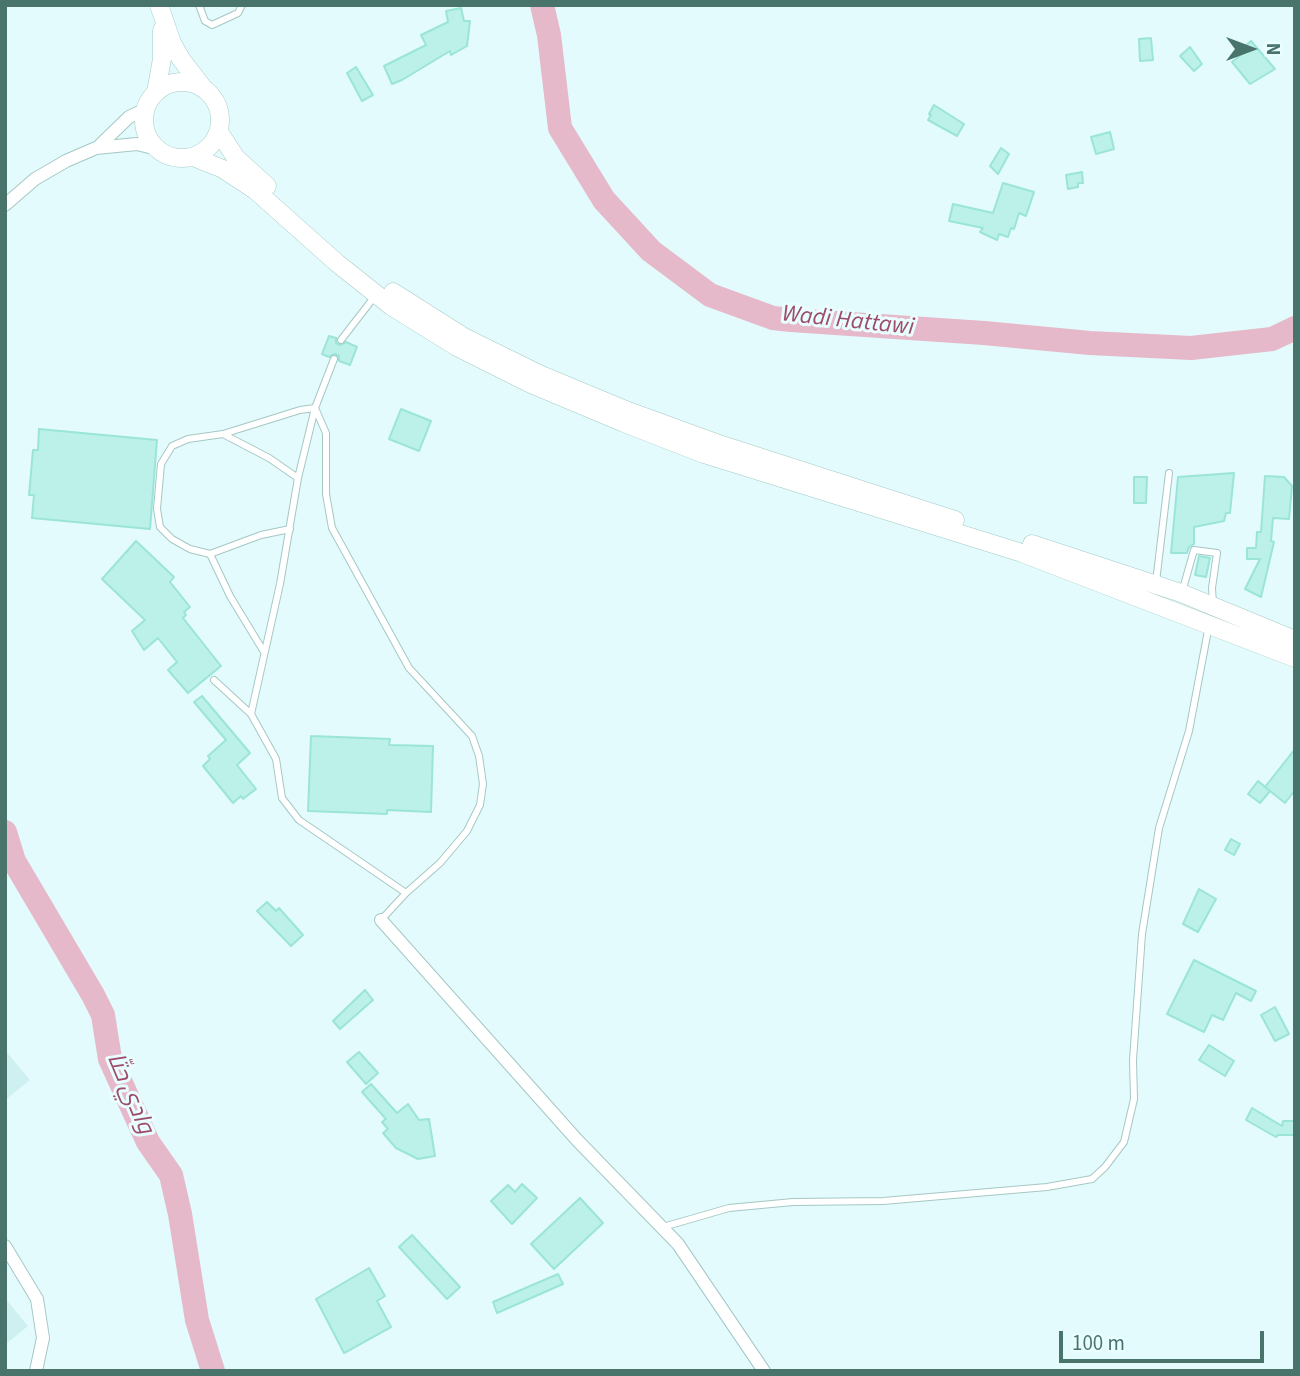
<!DOCTYPE html>
<html>
<head>
<meta charset="utf-8">
<style>
	body { margin:0 }
	#map { position:relative; width:1300px; height:1376px; overflow:hidden; background:#e3fbfc; font-family:"Source Sans 3",sans-serif }
	canvas { display:block }
	.frame { position:absolute; inset:0; border:7px solid #49746c; pointer-events:none }
	.north { position:absolute; left:1216px; top:14px; width:70px; height:70px; -webkit-text-stroke:5px #e9feff; paint-order:stroke; rotate:90deg; font-size:19px; font-weight:700; line-height:28px; text-align:center; color:#49746c }
	.north::after { content:''; display:block; margin:auto; width:24px; height:32px; background:#49746c; clip-path:polygon(50% 0,100% 100%,50% 72%,0 100%) }
	.scale { position:absolute; left:1059px; top:1331px; width:205px; height:32px; box-sizing:border-box; border:4px solid #49746c; border-top:0; padding-left:9px; font-size:21px; line-height:24px; white-space:nowrap; color:#49746c; -webkit-text-stroke:5px #e9feff; paint-order:stroke }
</style>
</head>
<body>
<div id="map">
<canvas width="1300" height="1376"></canvas>
<div class="frame"></div>
<div class="north">N</div>
<div class="scale">100 m</div>
</div>
<script>
const ctx = document.querySelector('canvas').getContext('2d');
ctx.lineJoin = 'round';
function fillPath(path, color) { ctx.fillStyle = color; ctx.fill(path, 'evenodd'); }
const toPath = rows => new Path2D(rows.map(r => 'M' + r).join(''));
function strokePath(path, color, width, dash) { ctx.strokeStyle = color; ctx.lineWidth = width; ctx.lineCap = dash ? 'butt' : 'round'; ctx.setLineDash(dash || []); ctx.stroke(path); }
function drawText(font, color, halo, rows, align = 'center') {
  ctx.font = font + ' "Source Sans 3",Cairo,sans-serif'; ctx.lineWidth = 6; ctx.setLineDash([]); ctx.textBaseline = 'middle'; ctx.strokeStyle = halo; ctx.fillStyle = color; for (const [text, x, y, turn = 0] of rows) {
    ctx.save(); ctx.translate(x, y); ctx.rotate((+turn || 0) * Math.PI / 180); ctx.textAlign = isNaN(turn) ? turn : align; if (halo) ctx.strokeText(text, 0, 0); ctx.fillText(text, 0, 0); ctx.restore();
  }
}
fillPath(toPath([
	[5,1050,30,1080,5,1100],
	[5,1298,28,1326,5,1345]
]), '#cff0f1');
strokePath(toPath([
	[542,5,549,35,560,128,604,200,651,251,710,295,773,318,791,320,984,333,1090,343,1191,348,1272,339,1295,328],
	[5,832,14,861,93,995,103,1015,110,1059,148,1142,171,1175,180,1214,197,1320,213,1371]
]), '#e5b8ca', 24);
const building = toPath([
	[461,8,464,21,470,21,467,46,451,55,450,51,402,80,392,84,384,66,426,45,421,35,448,22,446,11,461,8],
	[1151,38,1153,60,1140,61,1139,39,1151,38],
	[1251,41,1275,69,1250,84,1232,62,1241,55,1238,52,1251,41],
	[1190,47,1202,64,1194,71,1180,56,1190,47],
	[356,67,373,95,362,101,347,73,356,67],
	[934,105,964,124,957,136,928,120,931,115,929,114,934,105],
	[1110,132,1114,149,1096,154,1091,137,1110,132],
	[1001,148,1009,154,998,174,990,166,1001,148],
	[1082,172,1083,183,1078,183,1078,187,1068,189,1066,175,1082,172],
	[1003,183,1034,192,1026,216,1019,213,1014,229,1011,228,1008,237,999,234,997,240,980,232,983,228,949,221,953,204,993,213,1003,183],
	[329,336,336,338,336,343,340,345,346,342,357,347,350,365,339,361,339,356,335,354,329,357,322,354,329,336],
	[401,409,431,421,419,451,389,439,401,409],
	[39,429,157,440,150,529,32,518,34,495,29,495,33,450,38,450,39,429],
	[1234,473,1230,513,1226,513,1224,521,1194,527,1194,544,1189,547,1187,553,1171,553,1178,477,1234,473],
	[1265,476,1284,477,1292,486,1289,519,1273,518,1271,541,1274,542,1261,597,1245,589,1260,559,1247,559,1247,548,1256,548,1257,532,1261,532,1265,476],
	[1134,477,1147,477,1146,503,1134,503,1134,477],
	[136,541,174,577,170,582,190,607,184,612,186,615,183,618,221,666,188,693,168,670,177,662,158,638,144,650,132,631,145,620,102,579,136,541],
	[1199,556,1210,558,1206,577,1195,575,1199,556],
	[202,696,250,753,237,765,256,789,243,799,241,796,233,803,203,766,210,759,208,756,226,740,194,702,202,696],
	[311,736,390,739,389,745,433,746,431,812,387,810,387,814,308,811,311,736],
	[1295,749,1295,790,1285,803,1265,787,1295,749],
	[1258,781,1270,791,1260,803,1248,794,1258,781],
	[1231,839,1240,844,1234,855,1225,850,1231,839],
	[1199,889,1216,899,1198,932,1183,924,1199,889],
	[267,902,276,911,279,908,303,935,291,946,257,911,267,902],
	[1194,960,1256,991,1251,1001,1236,993,1223,1020,1212,1015,1204,1032,1167,1014,1194,960],
	[365,990,373,1000,340,1029,333,1021,365,990],
	[1275,1007,1289,1034,1275,1041,1261,1015,1275,1007],
	[1209,1045,1234,1061,1225,1076,1199,1060,1209,1045],
	[359,1052,378,1073,366,1084,347,1062,359,1052],
	[371,1084,397,1113,408,1104,419,1120,429,1119,435,1156,418,1159,396,1148,383,1133,388,1129,382,1122,386,1119,362,1092,371,1084],
	[1252,1108,1282,1126,1283,1121,1295,1121,1295,1135,1278,1135,1276,1137,1246,1120,1252,1108],
	[522,1184,537,1198,512,1224,491,1201,508,1185,515,1192,522,1184],
	[580,1198,603,1223,554,1269,531,1244,580,1198],
	[412,1235,460,1287,447,1299,399,1247,412,1235],
	[369,1268,385,1296,377,1301,391,1327,344,1353,316,1299,369,1268],
	[558,1274,563,1284,497,1313,493,1302,558,1274]
]);
fillPath(building, '#bbf1e9');
strokePath(building, '#9be4d8', 2);
const lane = toPath([
	[199,5,205,21,212,25,238,13,242,5],
	[341,340,375,296],
	[334,359,315,408,298,478,280,584,251,714,276,759,282,798,299,820,406,893,381,920],
	[298,478,269,458,223,434,300,410,315,408,326,433,326,494,332,528,409,668,472,736,479,756,483,784,480,805,467,831,440,863,406,893],
	[210,554,190,549,172,539,160,527,157,509,161,464,172,446,188,439,223,434],
	[1156,582,1169,473],
	[1182,592,1194,550,1217,553,1212,588,1213,604],
	[264,652,230,596,210,554,261,535,290,529],
	[214,680,251,714],
	[663,1227,729,1208,793,1202,883,1201,1047,1187,1092,1179,1105,1167,1124,1142,1134,1099,1133,1060,1142,934,1159,828,1189,731,1209,625]
]);
const street = toPath([
	[97,148,129,117,146,109],
	[5,205,35,179,66,161,96,148,137,144,157,149],
	[381,920,577,1140,678,1244,764,1371],
	[5,1246,37,1299,43,1338,36,1371]
]);
const secondary = toPath([
	[159,5,172,43,181,59,204,89],
	'144 120a38 38 0 1 1 76 0a38 38 0 1 1-76 0Z',
	[156,92,162,59,162,30],
	[219,132,236,158,267,186],
	[193,157,223,169,255,190,337,263,391,306,457,347,531,384,624,423,704,454,1022,553,1295,658],
	[393,292,464,337,539,374,628,411,716,443,955,520],
	[1032,544,1181,593,1295,640]
]);
strokePath(lane, '#a5c8c4', 8);
strokePath(street, '#a5c8c4', 14);
strokePath(secondary, '#a3cbc7', 19);
strokePath(lane, '#fff', 6);
strokePath(street, '#fff', 12);
strokePath(secondary, '#fff', 18);
drawText('italic 24px', '#9d4c6b', '#e9feff', [
	["Wadi Hattawi",848,322,6],
	["وادي حتّا",129,1094,67]
]);
</script>
</body>
</html>
